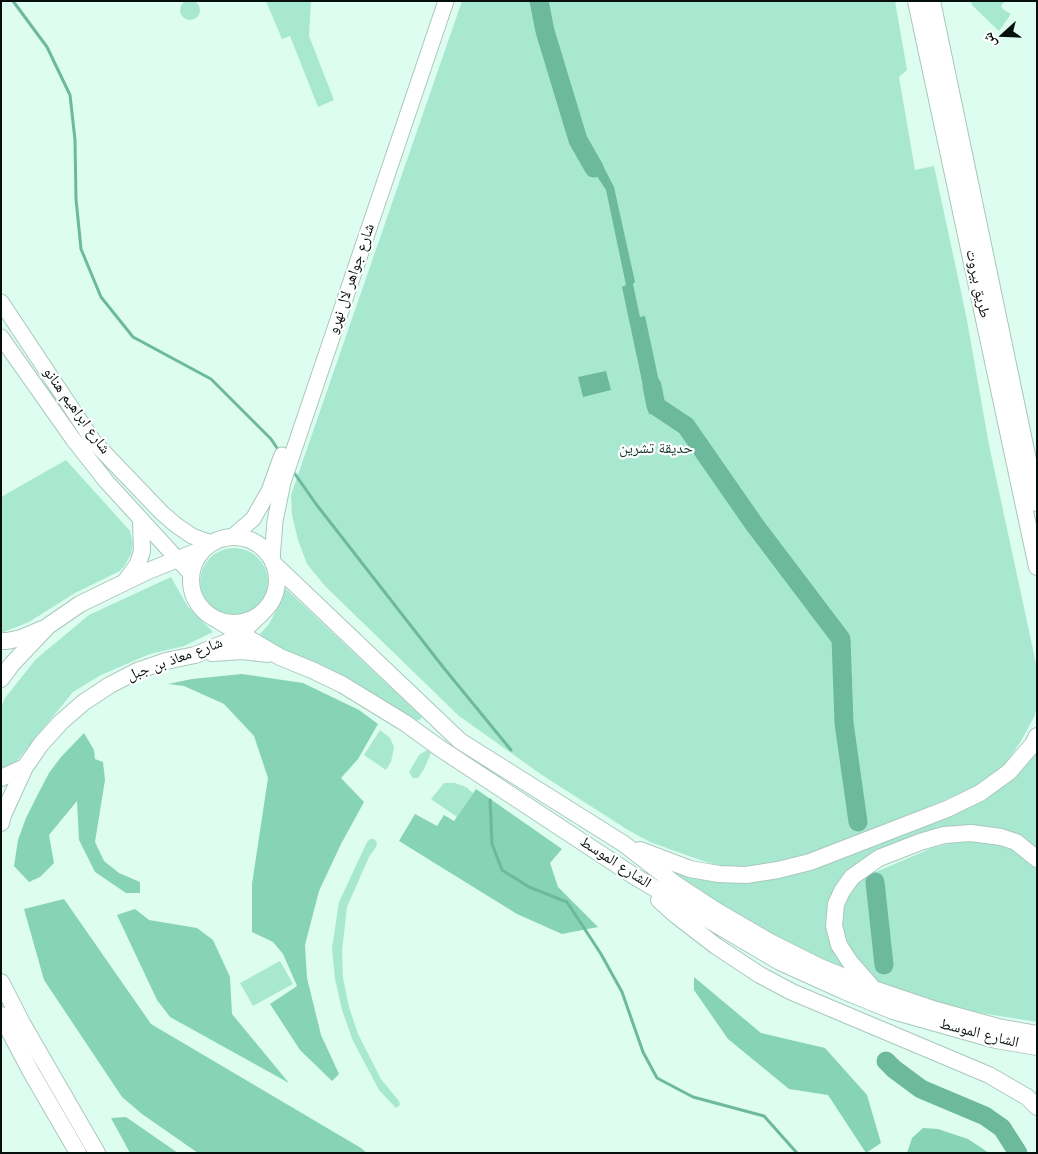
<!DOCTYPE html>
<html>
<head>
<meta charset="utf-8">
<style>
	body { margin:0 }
	#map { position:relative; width:1038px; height:1154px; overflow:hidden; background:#dcfdf0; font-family:Jost,"Noto Naskh Arabic",sans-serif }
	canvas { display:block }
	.frame { position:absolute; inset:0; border:2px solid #050f0b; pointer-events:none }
	.north { position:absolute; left:978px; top:10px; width:50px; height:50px; -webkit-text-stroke:4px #fff; paint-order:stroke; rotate:250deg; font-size:14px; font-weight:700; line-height:20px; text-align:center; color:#050f0b }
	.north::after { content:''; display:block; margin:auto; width:18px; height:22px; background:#050f0b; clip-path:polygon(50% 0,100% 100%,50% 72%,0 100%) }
</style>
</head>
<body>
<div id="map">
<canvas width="1038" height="1154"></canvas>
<div class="frame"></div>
<div class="north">ش</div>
</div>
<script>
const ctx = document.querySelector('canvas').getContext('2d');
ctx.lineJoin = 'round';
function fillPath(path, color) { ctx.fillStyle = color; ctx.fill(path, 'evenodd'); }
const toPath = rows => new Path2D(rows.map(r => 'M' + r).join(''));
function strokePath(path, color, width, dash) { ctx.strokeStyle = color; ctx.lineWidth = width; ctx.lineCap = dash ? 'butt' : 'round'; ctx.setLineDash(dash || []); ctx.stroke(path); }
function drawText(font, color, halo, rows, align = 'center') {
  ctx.font = font + ' Jost,"Noto Naskh Arabic",sans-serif'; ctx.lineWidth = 4.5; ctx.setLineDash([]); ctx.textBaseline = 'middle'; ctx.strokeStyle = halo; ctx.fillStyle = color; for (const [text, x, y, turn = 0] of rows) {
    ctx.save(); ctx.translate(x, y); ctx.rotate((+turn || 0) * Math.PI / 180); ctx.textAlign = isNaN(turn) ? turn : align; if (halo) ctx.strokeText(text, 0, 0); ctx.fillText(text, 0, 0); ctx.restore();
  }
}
fillPath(toPath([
	'180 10a10 10 0 1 1 20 0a10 10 0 1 1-20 0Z',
	[266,1,311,1,309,36,334,100,318,107,290,36,282,39],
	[462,1,895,1,907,70,899,77,915,170,934,166,966,315,989,445,1037,668,1037,704,1035,715,1021,741,1005,765,979,786,812,854,776,863,749,868,721,866,700,860,650,842,628,830,542,775,459,716,325,586,307,564,298,540,292,515,291,495],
	[971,1,1005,1,1001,6,1004,10,1011,14,999,31,978,11,972,5],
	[66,460,130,531,133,544,131,554,125,565,120,571,75,593,29,622,1,633,1,497],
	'200 582a34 34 0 1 1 68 0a34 34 0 1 1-68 0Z',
	[171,577,188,607,213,632,184,646,150,654,101,675,73,692,10,769,1,773,1,707,5,698,36,659,89,615],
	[284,587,422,717,419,720,414,721,264,641,260,634,269,624,279,605],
	[380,730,390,738,394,747,391,762,386,770,364,755],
	[427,750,431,753,424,769,418,778,413,778,409,772,419,755],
	[1037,751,1037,851,1013,837,905,843,836,891,850,972,782,940,732,913,673,873,707,880,841,857,984,800,1023,769],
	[444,783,455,783,466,787,473,793,457,817,431,799],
	[370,839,374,839,377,842,376,847,369,857,347,907,342,951,343,978,349,1007,358,1034,381,1079,399,1101,400,1105,396,1108,379,1090,353,1041,342,1010,335,979,332,948,339,902,367,842],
	[980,841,999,844,1014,851,1026,859,1037,870,1037,1022,956,1009,882,986,869,977,843,944,841,909,854,885,864,877,932,848,955,842],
	[280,961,293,984,253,1006,240,983]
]), '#a9e8d0');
fillPath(toPath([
	[242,674,303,683,359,710,378,724,358,759,341,778,364,802,341,844,319,891,305,945,307,978,321,1035,339,1074,332,1081,300,1050,270,1004,297,986,283,954,273,942,252,932,252,884,268,778,254,736,224,704,184,686,168,684,192,679],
	[84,733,94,750,95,759,103,762,105,780,95,842,104,861,119,873,140,882,140,893,126,893,95,872,79,840,77,801,49,835,54,863,40,877,29,882,14,866,18,840,26,818,39,792,49,773,61,757],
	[476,789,562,849,550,863,558,887,598,927,562,934,517,914,399,841,415,814,437,826,444,815,454,821],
	[64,899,151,1024,361,1148,367,1153,198,1153,142,1114,122,1097,44,980,24,909],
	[135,909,149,920,197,928,213,940,230,977,232,1014,289,1083,170,1017,157,1000,117,915],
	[694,977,761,1033,825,1048,867,1095,881,1143,866,1153,828,1095,789,1089,728,1039,694,990],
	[126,1117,178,1153,130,1153,111,1118],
	[923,1128,938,1129,968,1139,989,1153,907,1153,912,1138]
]), '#87d3b8');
fillPath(toPath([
	[539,1,546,1,552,33,582,133,590,150,602,164,614,187,635,282,633,284,640,317,645,316,664,405,657,412,649,414,622,287,626,285,606,190,593,170,577,134,555,67],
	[606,371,611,390,583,397,578,377]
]), '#6db99e');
strokePath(toPath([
	[13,1,47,47,70,95,75,140,76,199,81,249,101,297,133,337,211,379,271,439,277,448],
	[295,474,316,504,443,667,511,750],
	[490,800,492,844,502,870,529,887,567,902,601,954,622,992,643,1052,657,1078,693,1097,764,1116,797,1153]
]), '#6db99e', 3);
strokePath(toPath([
	[539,1,545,31,578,140,594,168],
	[652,386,656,406,686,426,754,524,841,639,844,723,858,822],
	[875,882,884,965],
	[886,1061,894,1069,921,1089,985,1116,1002,1128,1018,1153]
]), '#6db99e', 19);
const secondary = toPath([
	[1,302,94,442,162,513,176,525,192,536,211,543],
	[1,337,73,439,106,481,191,574],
	[232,537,253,519,269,491,282,455],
	[272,560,275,521,283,482,446,1]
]);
const primary = toPath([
	[916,1,1037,567],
	[932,1,1037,503],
	'191 580a43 43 0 1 1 86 0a43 43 0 1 1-86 0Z',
	[273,563,460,741,624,844,677,885,715,910,770,942,820,967,874,989,936,1010,998,1027,1037,1034],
	[125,582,138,564,142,551,141,520],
	[219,621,280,657,312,670,343,685,405,723,441,749,634,876,780,962,844,991,893,1011,996,1040,1037,1047],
	[1,641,7,641,21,638,42,629],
	[212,653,242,651,268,654],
	[1,679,12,664,48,626,80,604,148,571,203,549],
	[1,778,25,767],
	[1,823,3,815,25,767,41,744,61,722,84,702,110,685,137,671,166,661,195,655,227,642,240,634,262,613],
	[640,850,690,869,719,874,746,875,778,870,810,862,947,809,980,793,1009,772,1033,744,1037,736],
	[659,900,677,916,716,946,760,975,792,992,989,1075,1027,1097,1037,1107],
	[1,982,22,1023,97,1153],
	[871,986,850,962,839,945,834,926,836,904,842,891,852,877,879,858,920,842,944,835,971,833,1001,837,1016,842,1037,859],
	[1,1015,31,1072,78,1153]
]);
strokePath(secondary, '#a9c8bb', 17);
strokePath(primary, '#a9c8bb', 18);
strokePath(secondary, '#fff', 15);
strokePath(primary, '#fff', 16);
drawText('15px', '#050f0b', '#fff', [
	["شارع جواهر لال نهرو",352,279,-71],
	["طريق بيروت",977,284,78],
	["شارع ابراهيم هنانو",76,411,54],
	["شارع معاذ بن جبل",175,660,-20],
	["الشارع الموسط",615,863,33],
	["الشارع الموسط",979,1034,14]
]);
drawText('15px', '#12362b', '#fff', [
	["حديقة تشرين",656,449]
]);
</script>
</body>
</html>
